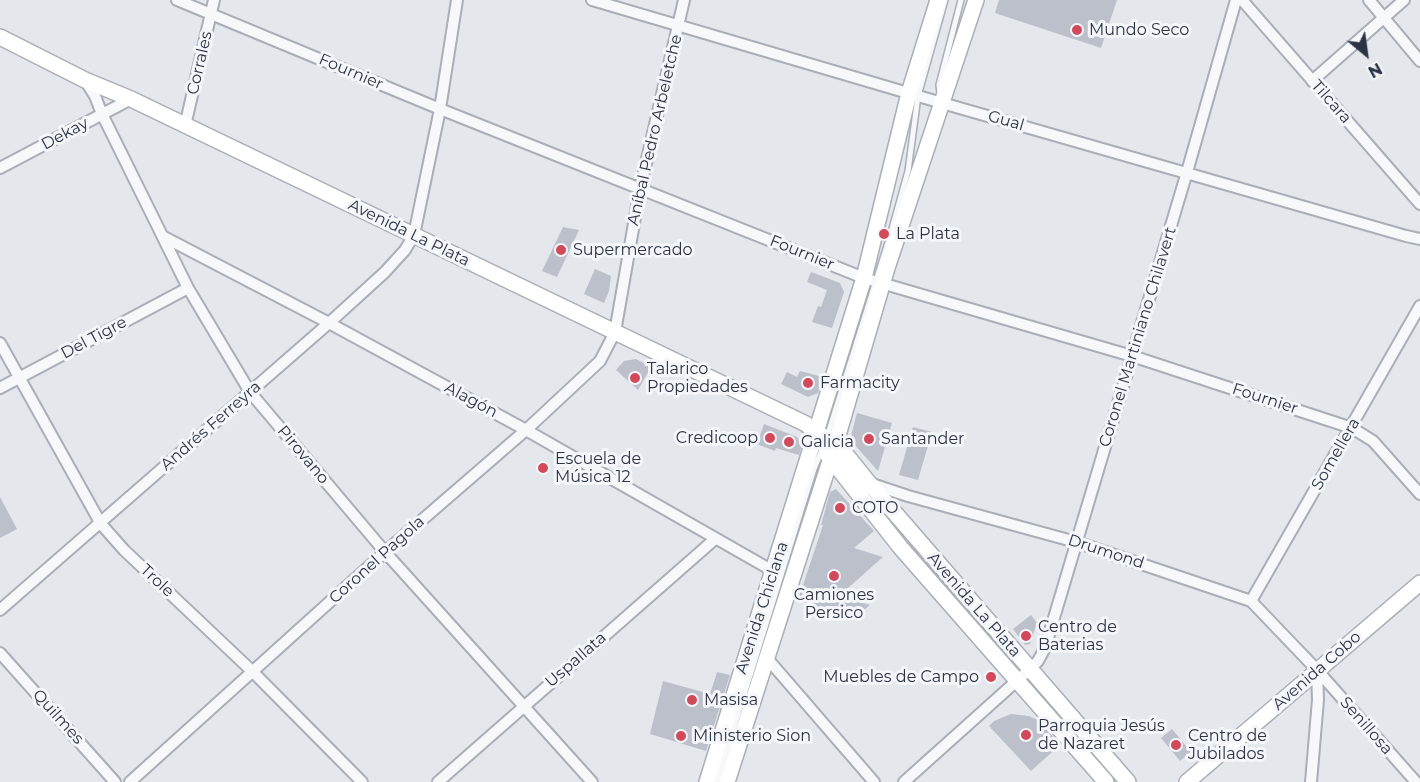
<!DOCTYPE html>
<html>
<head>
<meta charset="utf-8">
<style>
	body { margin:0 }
	#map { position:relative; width:1420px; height:782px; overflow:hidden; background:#e4e7ec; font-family:Montserrat,sans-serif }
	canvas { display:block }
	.north { position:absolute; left:1336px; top:24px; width:60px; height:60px; -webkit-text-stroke:4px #f4f6f9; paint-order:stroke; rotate:151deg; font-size:16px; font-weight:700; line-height:24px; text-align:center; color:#2b3445 }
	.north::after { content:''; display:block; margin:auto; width:21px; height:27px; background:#2b3445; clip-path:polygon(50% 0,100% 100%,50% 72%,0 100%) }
</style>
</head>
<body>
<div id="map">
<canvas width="1420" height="782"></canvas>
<div class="north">N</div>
</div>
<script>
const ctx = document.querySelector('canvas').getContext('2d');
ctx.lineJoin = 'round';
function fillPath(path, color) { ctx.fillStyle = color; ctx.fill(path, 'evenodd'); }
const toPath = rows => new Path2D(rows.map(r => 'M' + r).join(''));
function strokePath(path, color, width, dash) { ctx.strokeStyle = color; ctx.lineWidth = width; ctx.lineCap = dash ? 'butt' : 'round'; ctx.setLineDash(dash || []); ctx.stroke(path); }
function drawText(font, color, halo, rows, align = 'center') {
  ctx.font = font + ' Montserrat,sans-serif'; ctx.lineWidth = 6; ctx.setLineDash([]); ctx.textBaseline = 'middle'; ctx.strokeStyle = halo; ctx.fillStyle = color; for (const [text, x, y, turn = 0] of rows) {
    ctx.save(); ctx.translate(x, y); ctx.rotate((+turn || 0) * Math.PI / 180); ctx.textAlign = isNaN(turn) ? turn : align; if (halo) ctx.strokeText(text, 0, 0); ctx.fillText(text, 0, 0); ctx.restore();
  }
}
fillPath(toPath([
	[999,0,1117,0,1101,48,995,13],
	[563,227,579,230,557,277,542,271],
	[595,269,611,276,609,291,604,303,584,294],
	[811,272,840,283,844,292,832,328,812,322,818,306,821,307,827,290,807,282],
	[636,359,651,367,638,390,616,370,624,361],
	[800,371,823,377,818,393,808,397,781,384,787,372,797,377],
	[857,413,892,423,878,471,853,443,851,436],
	[764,424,797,437,802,445,799,455,776,448,775,451,757,444],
	[913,427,932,432,918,480,899,475],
	[836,489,874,531,854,548,883,557,839,596,870,605,851,621,798,600,823,525,821,525,830,492],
	[0,497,17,529,0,538],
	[1031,615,1037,623,1030,644,1025,645,1013,629],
	[717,672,730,675,706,751,650,734,663,681,710,694],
	[1011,714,1029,716,1040,721,1060,745,1031,771,989,726,994,721],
	[1172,729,1191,752,1180,761,1161,738]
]), '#bbc0ca');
const service = toPath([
	[940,93,939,85,961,0],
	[717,782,814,469,827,437,890,236,908,171,918,96,945,0]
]);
const minor = toPath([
	[177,0,440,109,864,278,1132,356,1352,428,1373,441,1420,494],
	[592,0,942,103,1406,236,1420,239],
	[1242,0,1420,204],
	[1369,0,1420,61],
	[85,80,95,96,102,114,188,288,250,392,385,552,592,782],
	[1312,81,1404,0],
	[185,126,214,0],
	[0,168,131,99],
	[164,237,329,323,526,430,773,571],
	[0,343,101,524,124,550,253,672,362,782],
	[0,388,188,288],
	[869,483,908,496,1076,542,1251,601,1317,670,1416,782],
	[1251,601,1420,306],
	[0,610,329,323,385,272,405,250,414,235,440,109,457,0],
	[0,653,115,782],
	[766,657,874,782],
	[130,782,385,552,526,430,600,361,615,332,640,189,684,0],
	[438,782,715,539],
	[904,782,1030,669,1038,661,1045,648,1187,172,1236,0],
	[1311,782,1318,700,1317,670]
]);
const secondary = toPath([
	[0,37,85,80,131,99,615,332,806,424,816,433,836,442,868,482,1128,782],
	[827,454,901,548,1106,782],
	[707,782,864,278,909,93,938,0],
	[727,782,836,442,887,268,976,0],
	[1187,782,1420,583]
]);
strokePath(service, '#a9aeb7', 8);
strokePath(minor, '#a9aeb7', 14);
strokePath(secondary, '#a9aeb7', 18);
strokePath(service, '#f7f8fa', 5);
strokePath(minor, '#f7f8fa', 10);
strokePath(secondary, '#fff', 15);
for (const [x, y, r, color] of [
	[1077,30,6,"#d1495b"],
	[884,234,6,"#d1495b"],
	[561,250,6,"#d1495b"],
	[635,378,6,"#d1495b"],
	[808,383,6,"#d1495b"],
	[770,438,6,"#d1495b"],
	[869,439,6,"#d1495b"],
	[789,442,6,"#d1495b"],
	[543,468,6,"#d1495b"],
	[840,508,6,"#d1495b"],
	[834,576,6,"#d1495b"],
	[1026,636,6,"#d1495b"],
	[991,677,6,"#d1495b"],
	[692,700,6,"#d1495b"],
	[1026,735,6,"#d1495b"],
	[681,736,6,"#d1495b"],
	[1176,745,6,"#d1495b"]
]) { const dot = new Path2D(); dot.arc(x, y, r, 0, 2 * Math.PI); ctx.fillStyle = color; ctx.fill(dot); strokePath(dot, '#f4f6f9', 2); }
drawText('16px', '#2b3445', '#f4f6f9', [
	["Mundo Seco",1089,30],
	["La Plata",896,234],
	["Supermercado",573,250],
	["Talarico",647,369],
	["Propiedades",647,387],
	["Farmacity",820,383],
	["Credicoop",758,438,"right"],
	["Santander",881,439],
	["Galicia",801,442],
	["Escuela de",555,459],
	["Música 12",555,477],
	["COTO",852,508],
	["Camiones",834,595,"center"],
	["Persico",834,613,"center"],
	["Centro de",1038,627],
	["Baterias",1038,645],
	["Muebles de Campo",979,677,"right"],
	["Masisa",704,700],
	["Parroquia Jesús",1038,726],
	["de Nazaret",1038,744],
	["Ministerio Sion",693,736],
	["Centro de",1188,736],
	["Jubilados",1188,754]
], 'left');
drawText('16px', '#2b3445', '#f4f6f9', [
	["Corrales",200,63,-77],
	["Fournier",351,72,23],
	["Tilcara",1331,102,49],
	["Gual",1006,121,16],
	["Aníbal Pedro Arbeletche",655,130,-77],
	["Dekay",65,134,-28],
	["Avenida La Plata",409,233,26],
	["Fournier",802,253,22],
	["Coronel Martiniano Chilavert",1138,337,-73],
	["Del Tigre",94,338,-28],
	["Fournier",1265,399,18],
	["Alagón",471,400,28],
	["Andrés Ferreyra",211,426,-41],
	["Somellera",1336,454,-60],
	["Pirovano",303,455,50],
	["Drumond",1106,552,18],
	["Coronel Pagola",377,560,-42],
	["Trole",157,581,43],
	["Avenida La Plata",974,605,49],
	["Avenida Chiclana",762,608,-72],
	["Uspallata",576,660,-41],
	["Avenida Cobo",1317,671,-41],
	["Quilmes",58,717,48],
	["Senillosa",1366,726,49]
]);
</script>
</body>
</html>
